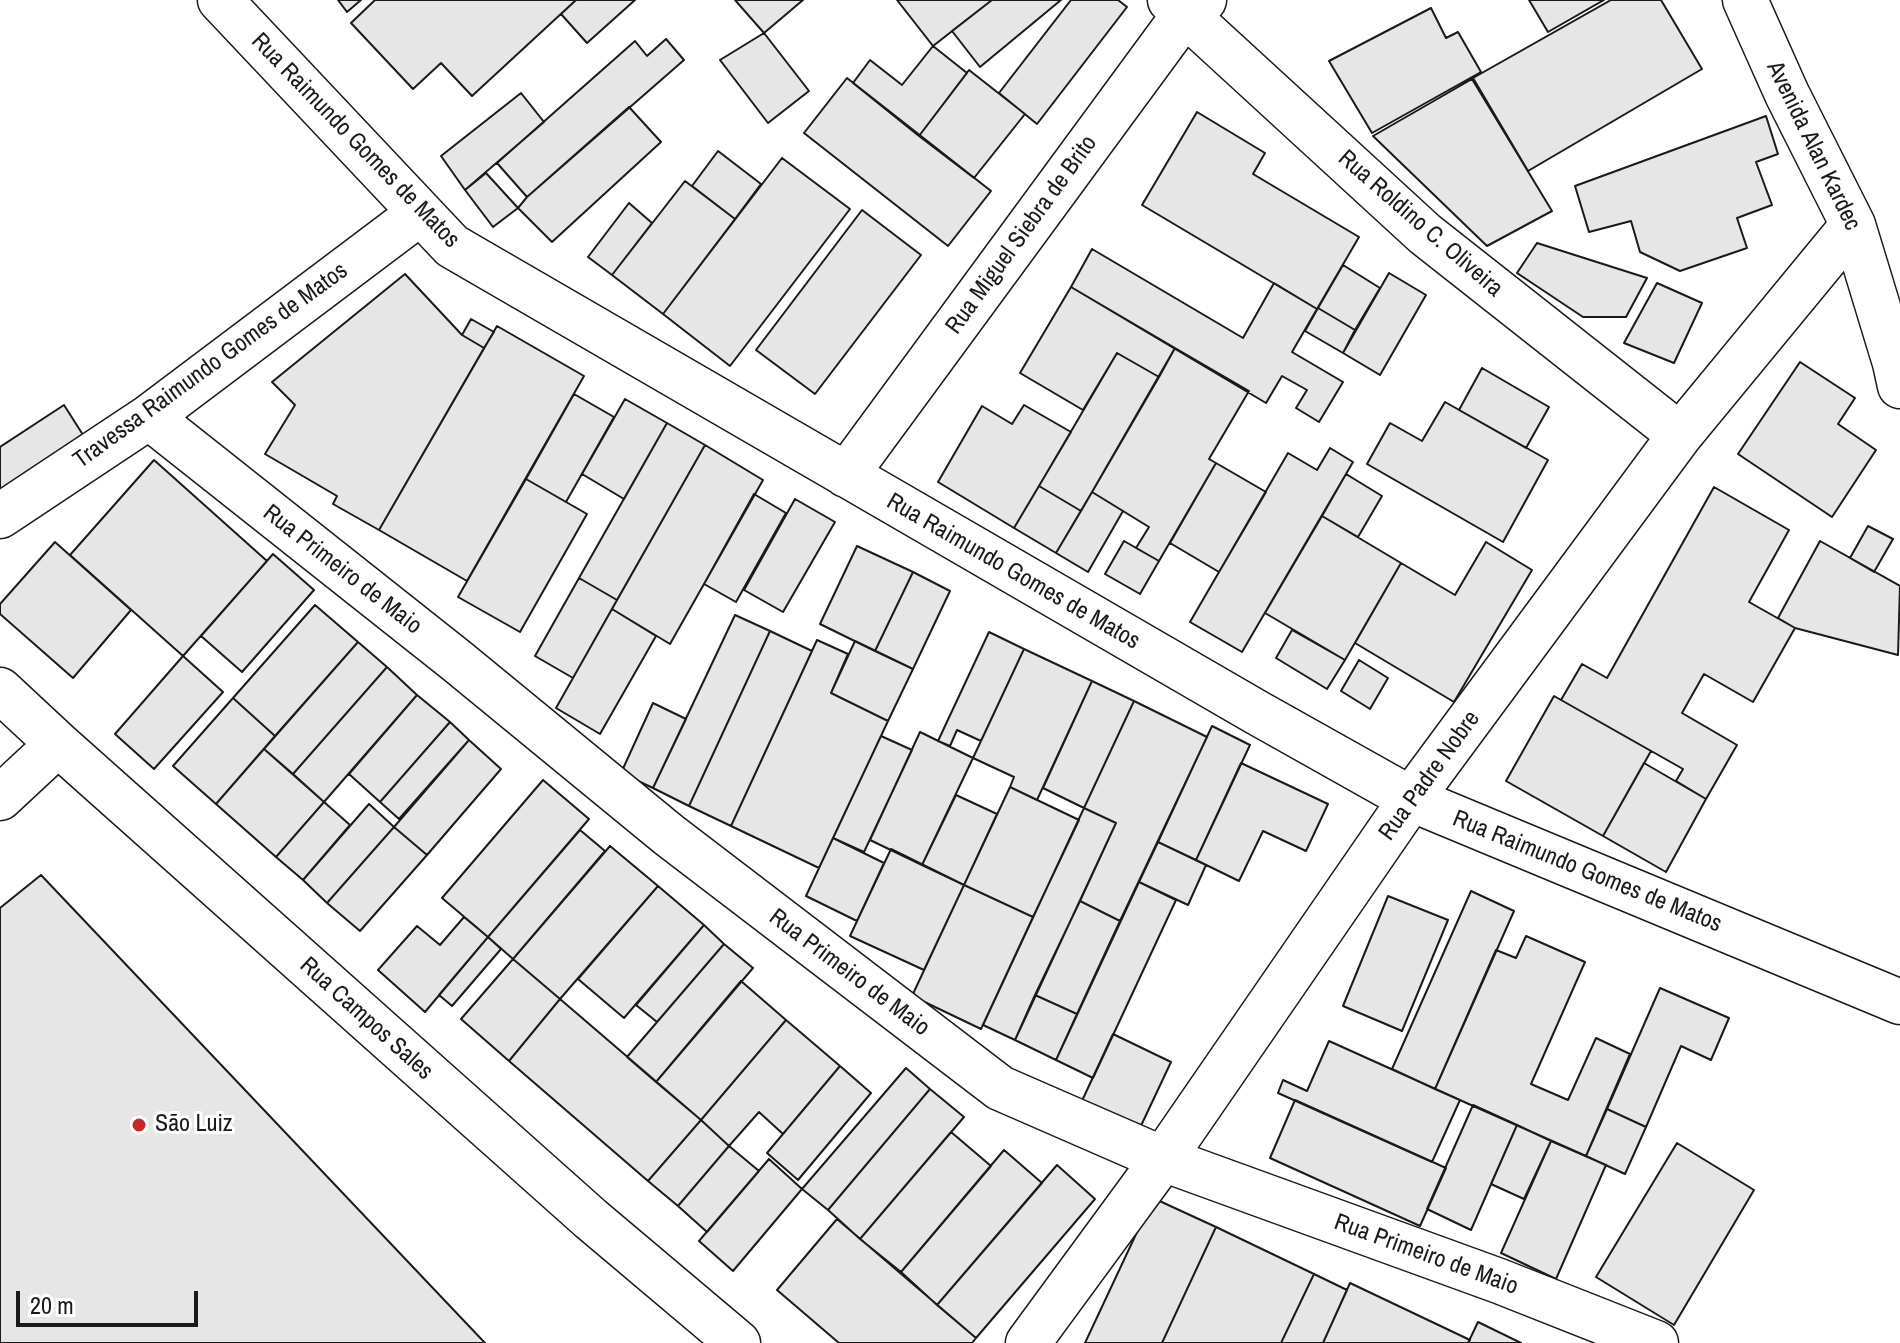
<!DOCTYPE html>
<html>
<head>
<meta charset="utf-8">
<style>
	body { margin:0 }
	#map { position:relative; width:1900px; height:1343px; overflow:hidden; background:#fff; font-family:"Archivo Narrow",sans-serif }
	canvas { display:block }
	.scale { position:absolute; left:16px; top:1291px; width:182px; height:36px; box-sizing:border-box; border:4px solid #1a1a1a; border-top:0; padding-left:10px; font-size:24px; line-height:28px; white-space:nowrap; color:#1a1a1a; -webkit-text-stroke:6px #fff; paint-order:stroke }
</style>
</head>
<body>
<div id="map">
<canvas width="1900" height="1343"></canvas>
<div class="scale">20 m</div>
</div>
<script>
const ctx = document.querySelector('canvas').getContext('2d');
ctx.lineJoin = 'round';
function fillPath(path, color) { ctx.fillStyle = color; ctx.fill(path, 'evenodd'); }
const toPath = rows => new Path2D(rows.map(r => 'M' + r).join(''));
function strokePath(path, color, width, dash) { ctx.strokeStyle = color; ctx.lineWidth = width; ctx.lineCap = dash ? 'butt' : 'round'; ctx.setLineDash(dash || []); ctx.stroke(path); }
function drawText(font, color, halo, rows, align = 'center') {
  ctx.font = font + ' "Archivo Narrow",sans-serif'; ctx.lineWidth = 6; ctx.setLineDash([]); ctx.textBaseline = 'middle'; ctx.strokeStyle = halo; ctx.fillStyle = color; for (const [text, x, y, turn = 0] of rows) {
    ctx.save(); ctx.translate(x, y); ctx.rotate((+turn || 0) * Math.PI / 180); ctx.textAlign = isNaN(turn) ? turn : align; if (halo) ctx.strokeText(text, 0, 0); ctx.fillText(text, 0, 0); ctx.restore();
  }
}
const building = toPath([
	[338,0,361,0,347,12,338,0],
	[375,0,576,0,472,96,441,63,413,89,351,23,375,0],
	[576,0,635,0,587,43,561,14,576,0],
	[735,0,803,0,764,33,735,0],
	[897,0,992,0,933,46,897,0],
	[992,0,1061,0,980,67,952,31,992,0],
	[1071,0,1118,0,1127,7,1037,124,999,93,1071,0],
	[1529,0,1604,0,1548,32,1529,0],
	[1611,0,1661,0,1702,69,1528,171,1473,78,1611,0],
	[1431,8,1446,38,1458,32,1481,72,1372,133,1329,61,1431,8],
	[764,33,809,91,768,123,720,60,764,33],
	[666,39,684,60,527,197,497,163,635,41,647,56,666,39],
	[933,46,967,73,919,136,853,83,870,60,902,85,933,46],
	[969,70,1025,114,974,178,919,136,969,70],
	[847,78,991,191,948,246,804,133,847,78],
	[1472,79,1552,211,1487,246,1373,136,1472,79],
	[521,93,544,122,465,190,441,156,521,93],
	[629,107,661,142,552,242,518,208,527,197,629,107],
	[1197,112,1265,153,1253,174,1359,237,1317,309,1142,205,1197,112],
	[1766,116,1778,154,1756,162,1772,205,1737,218,1747,248,1680,271,1640,252,1631,221,1589,232,1575,186,1766,116],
	[718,151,761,184,735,219,692,186,718,151],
	[782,158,850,209,730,366,663,314,782,158],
	[486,173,518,208,493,227,465,190,486,173],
	[685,181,735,219,663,314,612,275,685,181],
	[629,203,652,223,612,275,588,257,629,203],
	[862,210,921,255,815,394,756,350,862,210],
	[1537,243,1647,278,1626,317,1583,317,1517,273,1537,243],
	[1092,249,1243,338,1274,283,1317,309,1292,352,1343,382,1319,422,1296,408,1307,390,1282,376,1266,403,1071,287,1092,249],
	[1343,265,1380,288,1355,330,1318,308,1343,265],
	[1389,273,1426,295,1380,375,1343,353,1389,273],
	[405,274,462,335,484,348,379,530,333,504,337,496,265,454,295,405,272,382,405,274],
	[1657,283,1702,303,1674,363,1624,343,1657,283],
	[1071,287,1175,348,1159,377,1117,353,1083,410,1020,373,1071,287],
	[1318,308,1355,330,1343,353,1305,331,1318,308],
	[471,319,494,332,484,348,462,335,471,319],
	[497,326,584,376,467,581,379,530,497,326],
	[1175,348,1249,391,1209,459,1216,463,1159,561,1136,548,1149,527,1092,492,1175,348],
	[1117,353,1159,377,1081,511,1039,486,1117,353],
	[1800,362,1855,398,1838,424,1876,450,1832,517,1738,454,1800,362],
	[1482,368,1549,407,1526,448,1459,410,1482,368],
	[574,394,614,417,566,502,526,479,574,394],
	[625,399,667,423,624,499,582,474,625,399],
	[1445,402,1548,460,1503,542,1367,464,1390,423,1422,441,1445,402],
	[64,405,85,438,0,494,0,447,64,405],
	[1024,405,1071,432,1014,528,938,482,982,406,1012,424,1024,405],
	[667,423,705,445,617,600,579,578,667,423],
	[705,445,763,480,670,644,612,609,705,445],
	[1330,448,1353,462,1242,652,1190,622,1288,453,1317,470,1330,448],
	[154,460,267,561,183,656,70,555,154,460],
	[1216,463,1266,492,1219,572,1170,543,1216,463],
	[1346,474,1382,496,1358,537,1322,516,1346,474],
	[526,479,587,514,520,632,458,597,526,479],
	[1039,486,1081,511,1056,553,1014,528,1039,486],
	[1714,487,1789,530,1749,602,1795,628,1753,702,1704,674,1682,713,1737,745,1706,799,1676,781,1683,769,1561,700,1582,664,1607,678,1714,487],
	[1092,492,1123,511,1088,572,1056,553,1092,492],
	[754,494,786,513,736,602,704,584,754,494],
	[795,499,835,522,783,612,744,590,795,499],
	[1322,516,1401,563,1345,660,1265,613,1322,516],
	[1868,526,1893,539,1874,572,1850,558,1868,526],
	[1124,541,1159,561,1140,594,1105,574,1124,541],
	[1820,541,1900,586,1898,655,1795,628,1778,618,1820,541],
	[55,542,131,610,73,678,0,614,0,604,55,542],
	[1486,542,1532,570,1454,702,1355,643,1401,563,1455,595,1486,542],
	[857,546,913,572,875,651,820,624,857,546],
	[273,554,314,590,242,672,201,636,273,554],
	[913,572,950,591,913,669,875,651,913,572],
	[579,578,617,600,573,678,535,656,579,578],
	[315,605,358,642,275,736,233,698,315,605],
	[612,609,656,636,600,734,556,708,612,609],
	[735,615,770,631,689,806,653,788,735,615],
	[1292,630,1345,660,1327,689,1276,658,1292,630],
	[770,631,812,651,731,826,689,806,770,631],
	[989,632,1024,649,981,741,957,730,950,746,938,741,989,632],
	[817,640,848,654,831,693,888,721,819,868,731,826,817,640],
	[855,641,913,669,888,721,831,693,855,641],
	[358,642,387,667,293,774,264,749,358,642],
	[1024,649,1092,681,1037,800,1010,787,1014,777,973,758,1024,649],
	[183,656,223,692,154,769,115,734,183,656],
	[1359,660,1388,678,1370,709,1341,691,1359,660],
	[387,667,417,695,324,802,293,774,387,667],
	[1092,681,1134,701,1084,808,1043,788,1092,681],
	[417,695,450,722,380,802,349,774,417,695],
	[1554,696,1651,751,1603,836,1506,781,1554,696],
	[233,698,275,736,216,804,173,766,233,698],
	[1134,701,1207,737,1120,921,1080,901,1116,823,1084,808,1134,701],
	[653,703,686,719,653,788,621,773,653,703],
	[450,722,469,740,399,819,380,802,450,722],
	[1212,726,1250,745,1196,860,1158,842,1212,726],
	[920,732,973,758,922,865,870,840,920,732],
	[881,736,912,750,864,852,833,838,881,736],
	[469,740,501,769,427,855,394,827,469,740],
	[264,749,324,802,276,857,216,804,264,749],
	[1241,763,1328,804,1306,851,1263,831,1239,881,1196,860,1241,763],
	[1644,763,1706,799,1666,872,1603,836,1644,763],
	[543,780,589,819,488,937,442,898,543,780],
	[1010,787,1079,820,1033,917,964,885,1010,787],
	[956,795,997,814,964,885,922,865,956,795],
	[324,802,350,825,303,880,276,857,324,802],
	[369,804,394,827,327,903,303,880,369,804],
	[1084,808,1116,823,1015,1040,983,1025,1084,808],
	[394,827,427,855,360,931,327,903,394,827],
	[580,830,605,851,513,959,488,937,580,830],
	[833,838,884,863,857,921,806,896,833,838],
	[1158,842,1206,865,1188,905,1139,882,1158,842],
	[610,846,658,886,560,999,513,959,610,846],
	[891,849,964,885,924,970,850,936,891,849],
	[41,875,485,1343,0,1343,0,908,41,875],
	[1139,882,1176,900,1093,1078,1056,1060,1139,882],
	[964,885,1033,917,981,1029,912,996,964,885],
	[658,886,704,925,624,1018,578,979,658,886],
	[1471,891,1514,911,1435,1089,1392,1069,1471,891],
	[1388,896,1448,920,1402,1031,1343,1006,1388,896],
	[1080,901,1120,921,1077,1014,1035,995,1080,901],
	[464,917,488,937,425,1012,378,970,417,926,440,945,464,917],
	[704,925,724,944,657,1022,636,1005,704,925],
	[1526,936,1585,962,1531,1084,1568,1100,1596,1038,1630,1054,1586,1156,1435,1089,1496,950,1516,958,1526,936],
	[488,937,501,949,452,1006,439,995,488,937],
	[724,944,753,968,656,1082,627,1057,724,944],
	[513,959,560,999,509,1061,461,1019,513,959],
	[741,981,786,1020,701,1120,656,1082,741,981],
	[1660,988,1729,1018,1711,1060,1681,1046,1646,1127,1607,1109,1660,988],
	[1035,995,1077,1014,1056,1060,1015,1040,1035,995],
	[560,999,701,1120,648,1181,509,1061,560,999],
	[786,1020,840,1066,783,1134,759,1112,729,1146,701,1120,786,1020],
	[1113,1034,1171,1062,1139,1130,1081,1103,1113,1034],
	[1329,1041,1460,1100,1432,1162,1278,1093,1283,1080,1307,1091,1329,1041],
	[840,1066,871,1093,798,1180,767,1153,840,1066],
	[906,1068,930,1089,828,1210,802,1189,906,1068],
	[930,1089,964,1117,860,1239,828,1210,930,1089],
	[1295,1100,1446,1168,1420,1226,1270,1158,1295,1100],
	[1473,1105,1517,1125,1471,1230,1427,1209,1473,1105],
	[1607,1109,1646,1127,1625,1174,1586,1156,1607,1109],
	[701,1120,729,1146,678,1206,648,1181,701,1120],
	[1517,1125,1551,1141,1524,1199,1491,1184,1517,1125],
	[951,1132,991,1166,901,1272,860,1239,951,1132],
	[1551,1141,1606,1165,1556,1279,1501,1253,1551,1141],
	[1677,1143,1754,1190,1674,1325,1596,1277,1677,1143],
	[729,1146,759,1171,707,1232,678,1206,729,1146],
	[1004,1150,1042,1183,937,1305,901,1272,1004,1150],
	[769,1159,802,1189,733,1271,699,1241,769,1159],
	[1057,1165,1095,1199,976,1338,937,1305,1057,1165],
	[1153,1198,1216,1227,1162,1343,1085,1343,1153,1198],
	[837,1219,976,1338,972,1343,839,1343,777,1290,837,1219],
	[1216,1227,1314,1274,1281,1343,1162,1343,1216,1227],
	[1314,1274,1347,1290,1323,1343,1281,1343,1314,1274],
	[1350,1283,1470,1340,1468,1343,1323,1343,1350,1283],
	[1478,1322,1521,1343,1468,1343,1478,1322]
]);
fillPath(building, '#e6e6e6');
strokePath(building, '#1a1a1a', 2);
const minor = toPath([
	[220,0,452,246,1256,712,1411,799,1900,1002],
	[1170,0,1425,234,1680,435],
	[1745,0,1787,94,1853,225,1895,363,1900,386],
	[149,417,457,661,669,835,1000,1088,1163,1159,1499,1281,1656,1343],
	[846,475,1184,15,1204,0],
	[0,516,149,417,420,213],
	[0,690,58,744,591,1219,738,1343],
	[0,798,58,744],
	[1028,1343,1163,1159,1411,799,1680,435,1853,225]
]);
strokePath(minor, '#1a1a1a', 47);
strokePath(minor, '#fff', 44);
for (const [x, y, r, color] of [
	[139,1125,8,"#c62828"]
]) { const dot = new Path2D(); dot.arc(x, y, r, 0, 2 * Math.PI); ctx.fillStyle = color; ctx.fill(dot); strokePath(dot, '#fff', 3); }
drawText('24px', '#1a1a1a', '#fff', [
	["Rua Raimundo Gomes de Matos",355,141,46],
	["Avenida Alan Kardec",1813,146,64],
	["Rua Roldino C. Oliveira",1420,224,41],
	["Rua Miguel Siebra de Brito",1022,235,-54],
	["Travessa Raimundo Gomes de Matos",211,366,-36],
	["Rua Primeiro de Maio",342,570,38],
	["Rua Raimundo Gomes de Matos",1013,572,30],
	["Rua Padre Nobre",1430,776,-54],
	["Rua Raimundo Gomes de Matos",1587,872,22],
	["Rua Primeiro de Maio",849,973,37],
	["Rua Campos Sales",366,1019,42],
	["Rua Primeiro de Maio",1426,1255,20]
]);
drawText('24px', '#1a1a1a', '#fff', [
	["São Luiz",155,1125]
], 'left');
</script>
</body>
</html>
